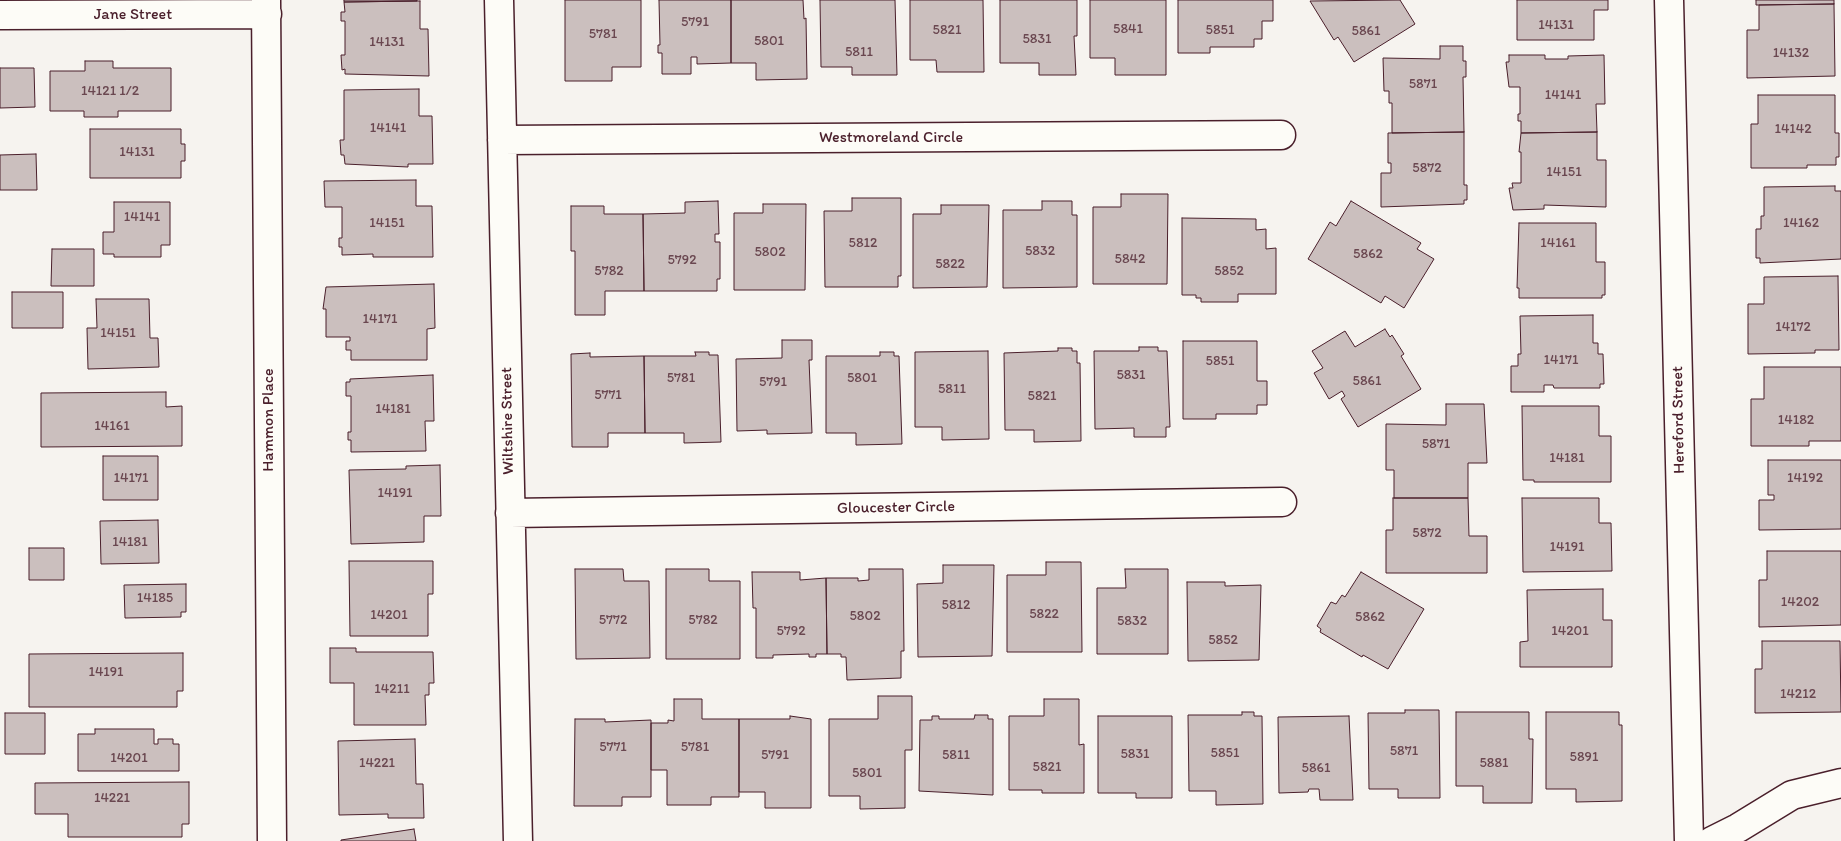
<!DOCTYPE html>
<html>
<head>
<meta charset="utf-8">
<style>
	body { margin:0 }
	canvas { display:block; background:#f6f3ef }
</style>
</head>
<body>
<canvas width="1841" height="841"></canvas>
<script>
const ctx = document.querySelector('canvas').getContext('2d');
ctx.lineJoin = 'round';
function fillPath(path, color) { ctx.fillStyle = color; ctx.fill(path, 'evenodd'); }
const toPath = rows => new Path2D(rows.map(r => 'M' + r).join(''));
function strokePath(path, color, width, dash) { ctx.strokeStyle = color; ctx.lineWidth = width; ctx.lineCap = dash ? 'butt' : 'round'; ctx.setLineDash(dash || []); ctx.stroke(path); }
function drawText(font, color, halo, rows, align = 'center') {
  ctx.font = font + ' Itim,sans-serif'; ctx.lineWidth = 4; ctx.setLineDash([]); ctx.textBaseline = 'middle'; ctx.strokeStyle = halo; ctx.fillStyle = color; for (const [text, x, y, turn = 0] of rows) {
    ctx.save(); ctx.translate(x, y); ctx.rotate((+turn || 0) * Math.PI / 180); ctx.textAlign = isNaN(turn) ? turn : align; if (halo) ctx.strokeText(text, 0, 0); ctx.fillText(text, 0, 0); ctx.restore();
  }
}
const building = toPath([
	[344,0,417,0,417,1,344,2,344,0],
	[565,0,641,0,641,67,612,67,612,81,565,81,565,0],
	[659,0,731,0,731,63,697,64,697,57,691,57,691,74,662,74,662,53,658,53,658,45,660,45,659,0],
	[731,0,803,0,804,19,806,18,807,79,756,80,756,63,731,63,731,0],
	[820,0,895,0,897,75,852,75,852,67,821,67,820,0],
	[910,0,983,0,984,72,937,72,936,60,910,60,910,0],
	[1000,0,1077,0,1077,36,1074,36,1076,75,1039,75,1039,63,1000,63,1000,0],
	[1090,0,1166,0,1166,75,1115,75,1115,58,1090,58,1090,0],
	[1178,0,1273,0,1273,21,1262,21,1262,39,1254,39,1254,47,1210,47,1210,53,1178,53,1178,0],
	[1400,0,1415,24,1354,62,1338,37,1334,40,1310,1,1400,0],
	[1517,0,1608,0,1608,10,1594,10,1594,40,1517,40,1517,0],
	[1756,0,1834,0,1834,4,1756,5,1756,0],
	[420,1,420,29,428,29,429,76,345,74,345,69,342,70,341,55,345,55,345,21,341,21,341,12,345,12,344,2,420,1],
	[1834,4,1835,76,1747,78,1747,30,1759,30,1759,5,1834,4],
	[1440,46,1463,46,1463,61,1466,61,1466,77,1463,77,1464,132,1392,133,1392,103,1389,103,1389,91,1384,91,1383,58,1440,59,1440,46],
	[1509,55,1545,55,1545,59,1568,59,1568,56,1604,55,1605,104,1596,104,1597,132,1521,133,1521,121,1518,121,1518,114,1520,114,1520,87,1509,87,1506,62,1509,62,1509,55],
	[85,61,113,61,113,68,171,68,171,111,118,111,118,117,84,117,84,111,50,111,50,71,85,71,85,61],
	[0,68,34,68,35,107,0,108,0,68],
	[419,89,419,116,432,116,433,164,408,164,408,167,345,164,344,155,341,155,340,140,344,140,344,90,419,89],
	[1758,95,1835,95,1835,133,1839,133,1839,157,1836,157,1836,165,1807,165,1807,168,1751,168,1751,124,1758,124,1758,95],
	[90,129,181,129,181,144,185,144,185,161,181,161,181,178,90,178,90,129],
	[1464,132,1464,185,1467,185,1467,200,1464,200,1464,204,1381,207,1381,173,1391,173,1391,163,1388,163,1388,133,1464,132],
	[1597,132,1597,160,1606,160,1606,207,1544,205,1544,209,1513,210,1509,188,1513,188,1512,183,1521,183,1521,152,1519,152,1521,133,1597,132],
	[36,154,37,190,0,190,0,155,36,154],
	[416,180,416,206,432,206,433,257,373,257,373,254,342,255,342,247,339,247,339,238,342,238,342,207,325,207,324,181,416,180],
	[1835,186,1835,191,1841,191,1841,259,1760,263,1760,258,1756,258,1756,229,1761,229,1761,216,1764,216,1764,187,1835,186],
	[1121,194,1168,194,1167,284,1093,284,1093,207,1121,207,1121,194],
	[852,198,901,198,901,276,898,276,898,287,825,287,824,211,852,211,852,198],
	[718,201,719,234,715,234,715,242,720,242,720,279,717,279,717,291,644,291,643,214,685,213,685,202,718,201],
	[1042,201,1072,201,1072,215,1077,215,1077,287,1003,288,1003,210,1042,210,1042,201],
	[1351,201,1421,243,1417,249,1434,259,1404,308,1385,296,1381,303,1308,259,1330,222,1336,226,1351,201],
	[114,202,170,202,170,245,161,245,161,257,114,257,114,254,103,254,103,232,114,232,114,202],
	[763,204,806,204,805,290,734,290,734,213,763,213,763,204],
	[941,205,989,205,987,287,913,288,913,214,941,214,941,205],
	[571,206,604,206,604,214,643,214,644,291,605,291,605,315,575,315,575,251,571,251,571,206],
	[1182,218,1256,219,1256,230,1266,229,1266,249,1276,248,1276,294,1238,294,1238,302,1201,302,1201,298,1196,298,1196,295,1182,295,1182,218],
	[1519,223,1596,223,1596,262,1605,262,1605,295,1602,295,1602,298,1519,298,1519,288,1517,288,1519,223],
	[52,249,94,249,94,286,51,286,52,249],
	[1838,276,1839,350,1815,350,1815,353,1748,354,1748,304,1764,304,1764,277,1838,276],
	[434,284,435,328,427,329,427,360,351,360,351,350,346,350,346,341,350,341,350,337,326,337,326,309,323,309,326,287,434,284],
	[12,292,63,292,63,328,12,328,12,292],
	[96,299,149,299,150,338,158,338,159,367,88,369,87,328,97,328,96,299],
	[1593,315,1593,343,1598,343,1598,354,1603,354,1604,384,1600,384,1600,388,1554,388,1553,385,1544,385,1544,392,1511,392,1511,366,1518,366,1518,354,1521,354,1520,316,1593,315],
	[1385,329,1390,337,1392,335,1404,354,1401,356,1421,389,1358,427,1341,399,1345,396,1342,391,1329,399,1314,373,1323,368,1312,351,1345,331,1355,347,1385,329],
	[782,340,812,340,812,360,809,360,812,433,767,434,767,430,737,431,736,359,782,358,782,340],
	[1183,341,1257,341,1257,381,1267,381,1267,405,1257,405,1257,414,1216,414,1216,419,1183,419,1183,341],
	[1139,347,1158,347,1158,351,1167,351,1170,427,1166,427,1166,437,1134,437,1134,428,1095,429,1094,351,1139,351,1139,347],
	[1058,348,1072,348,1072,351,1077,351,1077,363,1080,363,1081,441,1034,442,1034,430,1005,430,1004,353,1058,351,1058,348],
	[988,351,989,439,942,440,942,427,915,427,915,352,988,351],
	[695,352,709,352,709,355,718,355,721,442,684,443,684,433,645,433,644,356,696,356,695,352],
	[880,352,894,352,894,356,899,356,902,444,856,445,856,433,826,433,826,356,880,356,880,352],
	[590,353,590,357,644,356,645,433,608,433,608,447,572,447,571,354,590,353],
	[1764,367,1841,367,1841,441,1809,441,1809,446,1751,446,1751,399,1764,399,1764,367],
	[433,375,434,421,425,421,426,451,351,452,351,440,348,440,348,432,351,432,351,396,346,396,346,382,350,382,350,379,433,375],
	[166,392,166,407,182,406,182,446,41,447,41,393,166,392],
	[1446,404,1484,404,1487,463,1468,463,1468,498,1394,498,1394,470,1386,470,1386,424,1446,425,1446,404],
	[1522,406,1599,406,1599,436,1611,436,1611,482,1534,482,1534,480,1523,480,1522,406],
	[103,456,158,456,158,500,103,500,103,456],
	[1768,460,1841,460,1841,529,1759,530,1759,500,1774,500,1774,495,1768,495,1768,460],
	[440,465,441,516,424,516,424,542,351,544,349,470,406,469,406,466,440,465],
	[1393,498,1468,498,1469,536,1487,536,1487,573,1386,573,1386,530,1393,530,1393,498],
	[1522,498,1599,498,1599,523,1611,523,1612,571,1523,572,1522,498],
	[158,520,159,563,101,564,100,521,158,520],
	[29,548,64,548,64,580,29,580,29,548],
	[1767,551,1841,551,1841,625,1759,627,1759,580,1767,580,1767,551],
	[349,561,433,561,433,594,428,594,428,636,350,636,349,561],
	[1046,562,1081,562,1082,652,1007,652,1007,575,1046,575,1046,562],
	[943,565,994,565,992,656,918,657,917,584,943,583,943,565],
	[575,569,623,569,624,581,649,581,650,658,576,659,575,569],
	[666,569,709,569,709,581,740,581,740,659,666,659,666,569],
	[869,569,903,569,904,651,901,651,901,678,847,680,846,657,841,657,841,654,827,654,826,578,858,578,858,581,869,580,869,569],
	[1125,569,1168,569,1168,654,1097,654,1097,588,1126,588,1125,569],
	[752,572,800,572,800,580,826,578,827,654,816,654,816,657,809,657,809,654,773,655,773,658,756,658,756,608,753,608,752,572],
	[1361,572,1424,609,1388,669,1363,655,1362,657,1320,632,1321,629,1317,626,1331,602,1336,604,1342,595,1345,597,1361,572],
	[1187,582,1225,582,1225,586,1261,585,1259,660,1188,661,1187,582],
	[186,584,186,612,181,612,181,617,125,618,124,585,186,584],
	[1603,589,1603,620,1612,620,1612,667,1520,667,1520,642,1528,641,1527,590,1603,589],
	[1762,641,1840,641,1841,712,1755,713,1755,669,1762,669,1762,641],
	[330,648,356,648,356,652,433,652,434,683,429,683,429,695,425,695,426,725,354,725,354,683,330,683,330,648],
	[183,653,183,691,177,691,177,707,29,707,29,654,183,653],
	[878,696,912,696,912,750,905,750,905,808,860,809,860,796,829,796,829,719,878,719,878,696],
	[674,699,702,699,702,719,739,719,739,797,711,797,711,805,667,805,667,770,651,770,651,723,668,723,668,720,674,721,674,699],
	[1044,699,1079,699,1079,745,1084,744,1084,793,1042,793,1042,790,1009,790,1009,716,1044,716,1044,699],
	[1405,710,1439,710,1440,798,1398,798,1398,789,1369,789,1368,713,1405,713,1405,710],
	[1242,712,1254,712,1254,716,1262,716,1263,804,1216,805,1216,791,1189,791,1188,715,1242,715,1242,712],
	[1456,712,1529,712,1529,739,1533,739,1532,803,1483,803,1483,786,1456,786,1456,712],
	[1546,712,1619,712,1619,725,1622,725,1622,801,1576,802,1576,789,1546,789,1546,712],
	[5,713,45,713,45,754,5,754,5,713],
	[975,715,988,715,988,719,993,719,993,795,919,791,920,720,932,720,932,716,939,716,939,719,974,719,975,715],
	[790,716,811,719,811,808,765,808,765,792,739,792,739,719,790,719,790,716],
	[1098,716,1172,716,1172,798,1136,798,1136,793,1098,793,1098,716],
	[1349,716,1353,800,1320,800,1319,789,1309,789,1308,792,1279,793,1278,717,1349,716],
	[575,719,605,719,605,722,651,720,651,797,622,797,622,806,574,806,575,719],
	[95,729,154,729,154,744,158,744,158,739,173,739,173,744,179,744,179,771,78,771,78,734,95,734,95,729],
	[415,739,416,784,423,784,424,818,388,818,388,814,339,815,338,741,415,739],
	[189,782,189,824,182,824,182,837,68,837,68,814,35,814,35,783,189,782],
	[414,829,416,841,341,841,341,840,414,829]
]);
fillPath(building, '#cbbfbe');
strokePath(building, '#4a1f2b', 1);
const street = toPath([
	[266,0,272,841],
	[499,0,518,841],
	[1669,0,1689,841],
	[0,15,267,14],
	[502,140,1281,135],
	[510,513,1282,502],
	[1712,841,1738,828,1792,795,1841,783]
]);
strokePath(street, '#4a1f2b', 31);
strokePath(street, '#fdfcf7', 28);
drawText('14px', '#6a4750', null, [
	["5791",695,22],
	["14131",1556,25],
	["5841",1128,29],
	["5821",947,30],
	["5851",1220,30],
	["5861",1366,31],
	["5781",603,34],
	["5831",1037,39],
	["5801",769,41],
	["14131",387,42],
	["5811",859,52],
	["14132",1791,53],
	["5871",1423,84],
	["14121 1/2",110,91],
	["14141",1563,95],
	["14141",388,128],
	["14142",1793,129],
	["14131",137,152],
	["5872",1427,168],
	["14151",1564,172],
	["14141",142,217],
	["14151",387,223],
	["14162",1801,223],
	["5812",863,243],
	["14161",1558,243],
	["5832",1040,251],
	["5802",770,252],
	["5862",1368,254],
	["5842",1130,259],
	["5792",682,260],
	["5822",950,264],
	["5782",609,271],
	["5852",1229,271],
	["14171",380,319],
	["14172",1793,327],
	["14151",118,333],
	["14171",1561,360],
	["5851",1220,361],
	["5831",1131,375],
	["5781",681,378],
	["5801",862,378],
	["5861",1367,381],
	["5791",773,382],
	["5811",952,389],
	["5771",608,395],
	["5821",1042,396],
	["14181",393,409],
	["14182",1796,420],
	["14161",112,426],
	["5871",1436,444],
	["14181",1567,458],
	["14171",131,478],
	["14192",1805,478],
	["14191",395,493],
	["5872",1427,533],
	["14181",130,542],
	["14191",1567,547],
	["14185",155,598],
	["14202",1800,602],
	["5812",956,605],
	["5822",1044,614],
	["14201",389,615],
	["5802",865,616],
	["5862",1370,617],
	["5772",613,620],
	["5782",703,620],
	["5832",1132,621],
	["5792",791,631],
	["14201",1570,631],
	["5852",1223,640],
	["14191",106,672],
	["14211",392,689],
	["14212",1798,694],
	["5771",613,747],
	["5781",695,747],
	["5871",1404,751],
	["5851",1225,753],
	["5831",1135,754],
	["5791",775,755],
	["5811",956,755],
	["5891",1584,757],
	["14201",129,758],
	["14221",377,763],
	["5881",1494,763],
	["5821",1047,767],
	["5861",1316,768],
	["5801",867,773],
	["14221",112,798]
]);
drawText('16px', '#4a1f2b', '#fdfcf7', [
	["Jane Street",133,15],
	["Westmoreland Circle",891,138],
	["Hammon Place",269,420,-90],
	["Hereford Street",1679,420,-91],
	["Wiltshire Street",508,421,-91],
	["Gloucester Circle",896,508,-1]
]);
</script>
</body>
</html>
